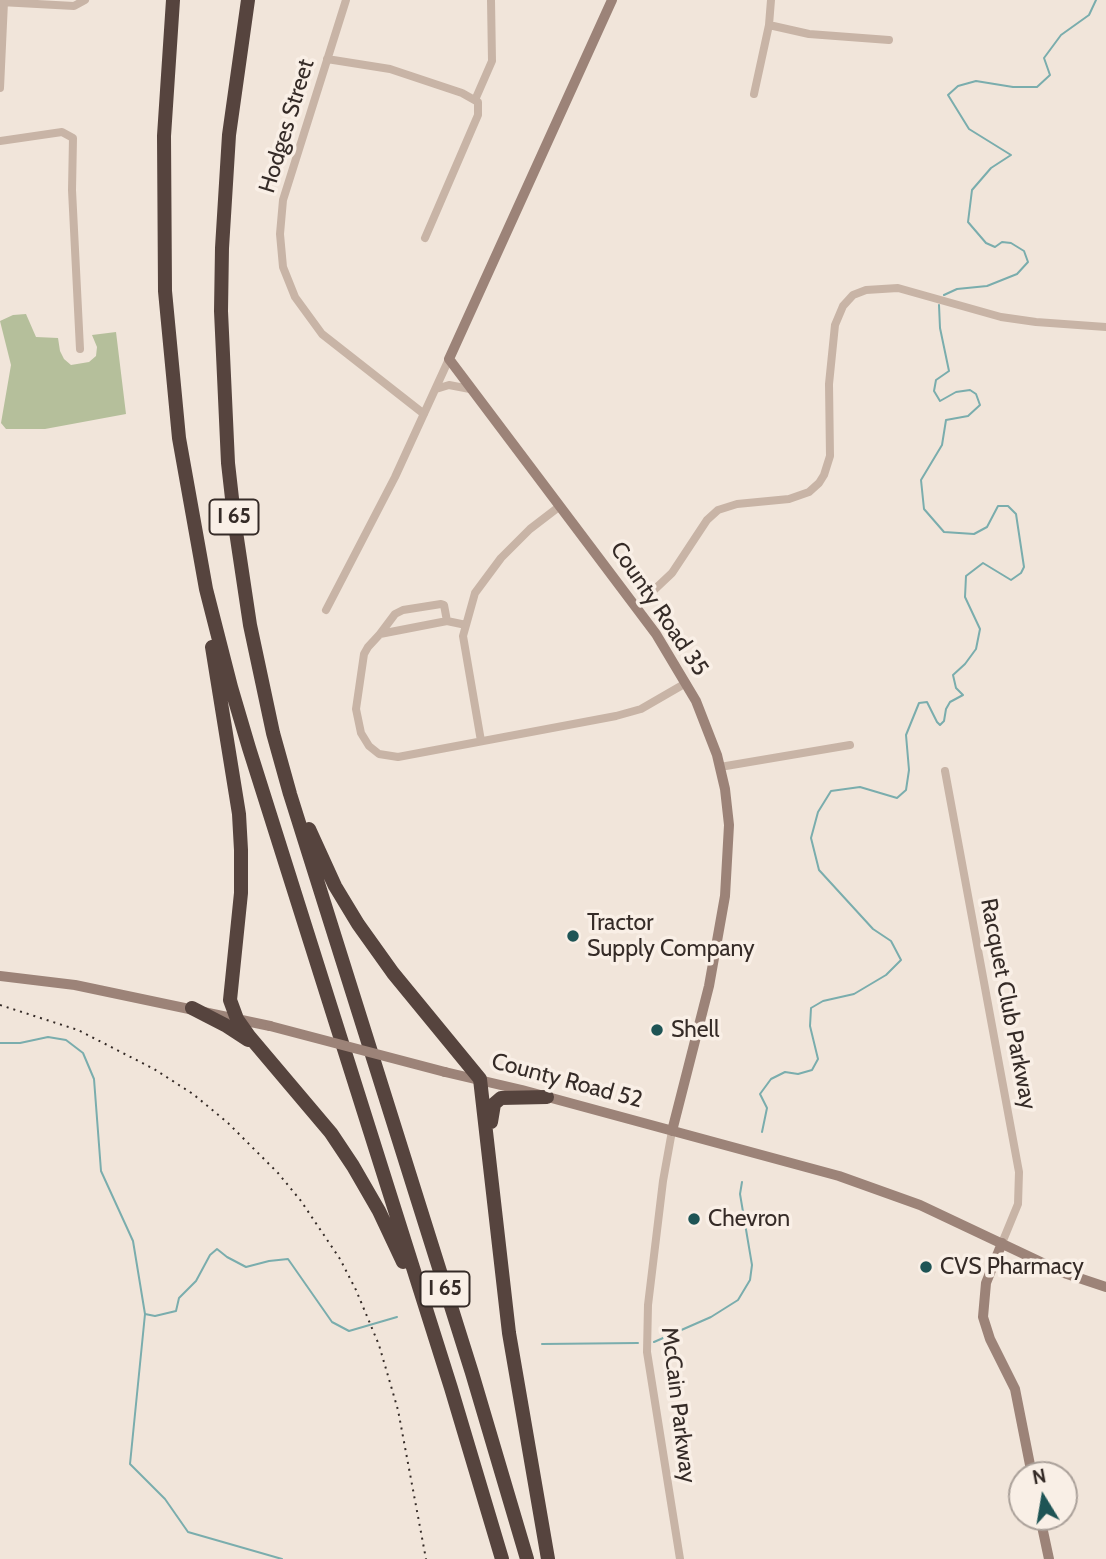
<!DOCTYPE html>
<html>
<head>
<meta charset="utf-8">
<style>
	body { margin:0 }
	#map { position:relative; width:1106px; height:1559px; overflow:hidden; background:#f1e5da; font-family:Cabin,sans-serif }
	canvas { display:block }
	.north { position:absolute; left:1008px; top:1461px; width:70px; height:70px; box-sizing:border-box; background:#f9efe6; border:2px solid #aba19a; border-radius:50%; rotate:349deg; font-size:19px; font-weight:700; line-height:28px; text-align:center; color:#352b27 }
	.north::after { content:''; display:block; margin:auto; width:24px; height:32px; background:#1e5455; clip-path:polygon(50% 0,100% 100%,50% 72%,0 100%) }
</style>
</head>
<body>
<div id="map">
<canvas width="1106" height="1559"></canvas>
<div class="north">N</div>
</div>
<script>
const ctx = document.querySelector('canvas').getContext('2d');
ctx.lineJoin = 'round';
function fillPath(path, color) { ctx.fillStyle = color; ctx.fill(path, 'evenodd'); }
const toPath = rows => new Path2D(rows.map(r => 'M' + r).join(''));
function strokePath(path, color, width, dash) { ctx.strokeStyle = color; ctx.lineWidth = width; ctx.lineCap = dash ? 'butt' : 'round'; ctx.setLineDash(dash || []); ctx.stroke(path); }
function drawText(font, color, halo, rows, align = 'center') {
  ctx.font = font + ' Cabin,sans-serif'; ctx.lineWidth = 7; ctx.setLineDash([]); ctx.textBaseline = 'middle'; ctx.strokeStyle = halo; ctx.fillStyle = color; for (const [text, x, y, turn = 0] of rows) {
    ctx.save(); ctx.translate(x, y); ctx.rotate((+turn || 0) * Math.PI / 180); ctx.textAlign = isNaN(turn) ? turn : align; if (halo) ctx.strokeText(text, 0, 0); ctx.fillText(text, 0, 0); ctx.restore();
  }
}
fillPath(toPath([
	[26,314,36,337,58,338,60,351,64,359,71,365,89,362,96,356,97,347,92,335,116,332,126,414,45,429,6,429,1,423,11,365,0,321,13,315]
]), '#b5bf9b');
strokePath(toPath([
	[944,295,957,289,987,286,1017,274,1028,262,1024,251,1011,243,1002,242,995,247,986,243,968,222,972,190,991,168,1011,155,969,129,948,95,958,86,976,81,1013,87,1037,87,1050,75,1044,58,1061,35,1089,15,1096,0],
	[0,1043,20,1043,48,1037,66,1040,83,1053,94,1079,101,1171,133,1241,145,1314,155,1316,176,1311,179,1298,196,1281,210,1255,217,1249,227,1257,246,1267,269,1261,288,1259,332,1322,349,1331,397,1317],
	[762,1132,767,1108,760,1094,771,1079,785,1072,798,1074,812,1070,818,1059,810,1026,811,1008,823,1001,854,994,886,975,901,960,891,941,873,929,819,870,811,838,818,812,831,791,860,787,897,798,906,790,909,770,906,735,919,703,927,702,937,722,940,725,944,721,946,709,950,702,963,695,956,688,953,675,965,664,976,649,980,629,965,597,966,576,983,563,1011,580,1021,573,1024,567,1016,514,1008,506,998,506,987,527,974,534,944,532,924,509,921,480,942,445,946,420,968,416,980,405,976,394,970,390,956,392,940,401,934,391,936,380,949,371,940,328,939,305],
	[145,1314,130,1464,165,1499,188,1532,282,1559],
	[654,1342,711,1317,738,1300,750,1280,752,1265,740,1194,742,1182],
	[542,1344,638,1343]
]), '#7aadad', 2);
strokePath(toPath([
	[346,0,283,200,280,234,283,267,295,297,322,334,424,414],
	[0,2,74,6,85,0],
	[769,25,809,34,889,40],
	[327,59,390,69,462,93,478,102,478,115,425,238],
	[0,88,4,2],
	[754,94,769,25,771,0],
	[475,100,492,61,491,0],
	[0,141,62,132,73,138,72,190,80,349],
	[436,389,449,385,470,389],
	[636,607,672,573,707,520,718,510,737,504,789,499,809,492,819,483,824,475,830,456,829,384,835,325,843,306,853,295,866,290,898,288,1001,317,1036,322,1106,327],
	[326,610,395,477,449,359],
	[466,625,447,621,380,634,368,647,364,654,356,709,361,733,369,746,379,754,398,757,616,716,641,709,686,683],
	[380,634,395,614,403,610,441,604,444,605,447,621],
	[481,741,463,636,475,593,501,558,530,529,560,506],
	[720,767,850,745],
	[945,771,1019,1172,1018,1204,1002,1243],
	[672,1131,663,1181,648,1305,647,1352,680,1559]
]), '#c8b4a6', 8);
strokePath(toPath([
	[612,0,449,359,656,634,696,701,717,755,725,789,729,825,725,896,709,986,672,1131],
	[0,976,75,985,270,1026],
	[445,1072,522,1090,839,1176,920,1205,1064,1273,1106,1287],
	[1002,1243,986,1283,983,1317,990,1339,1015,1389,1032,1475],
	[1040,1517,1049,1559]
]), '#9c8378', 10);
strokePath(toPath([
	[173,0,164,136,165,291,179,438,206,589,231,687,249,748,451,1388,502,1559],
	[248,0,229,135,222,248,221,311,228,463,235,525,250,625,273,733,290,794,472,1373,527,1559],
	[212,647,239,814,241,850,241,893,230,1000,237,1019,249,1036,331,1133,353,1166,379,1211,403,1262],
	[309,829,335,886,358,924,393,973,480,1079,509,1333,548,1559],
	[192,1008,225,1025,248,1040],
	[491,1122,494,1104,501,1098,547,1097]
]), '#56443e', 14);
strokePath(toPath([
	[0,1005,78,1030,154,1069,193,1094,228,1123,278,1173,301,1201,340,1259,356,1290,379,1345,398,1410,426,1559]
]), '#352b27', 2, [2, 5]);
strokePath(toPath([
	[270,1026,445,1072]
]), '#9c8378', 10);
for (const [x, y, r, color] of [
	[573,936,7,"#1e5455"],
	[657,1030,7,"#1e5455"],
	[694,1219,7,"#1e5455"],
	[926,1267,7,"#1e5455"]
]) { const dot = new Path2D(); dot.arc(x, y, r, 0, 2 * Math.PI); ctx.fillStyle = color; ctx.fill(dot); strokePath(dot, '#f9efe6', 2.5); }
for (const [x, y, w] of [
	[234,517,49],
	[445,1289,49]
]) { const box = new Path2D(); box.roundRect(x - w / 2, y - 17.5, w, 35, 5); ctx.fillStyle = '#f9efe6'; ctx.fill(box); strokePath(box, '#352b27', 2); }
drawText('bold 21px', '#352b27', null, [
	["I 65",234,517],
	["I 65",445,1289]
]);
drawText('23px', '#352b27', '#f9efe6', [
	["Hodges Street",287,126,-73],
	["County Road 35",659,609,56],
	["Racquet Club Parkway",1008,1004,79],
	["County Road 52",567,1081,15],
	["McCain Parkway",678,1405,83]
]);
drawText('23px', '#352b27', '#f9efe6', [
	["Tractor",587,923],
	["Supply Company",587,949],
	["Shell",671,1030],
	["Chevron",708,1219],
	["CVS Pharmacy",940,1267]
], 'left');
</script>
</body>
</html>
